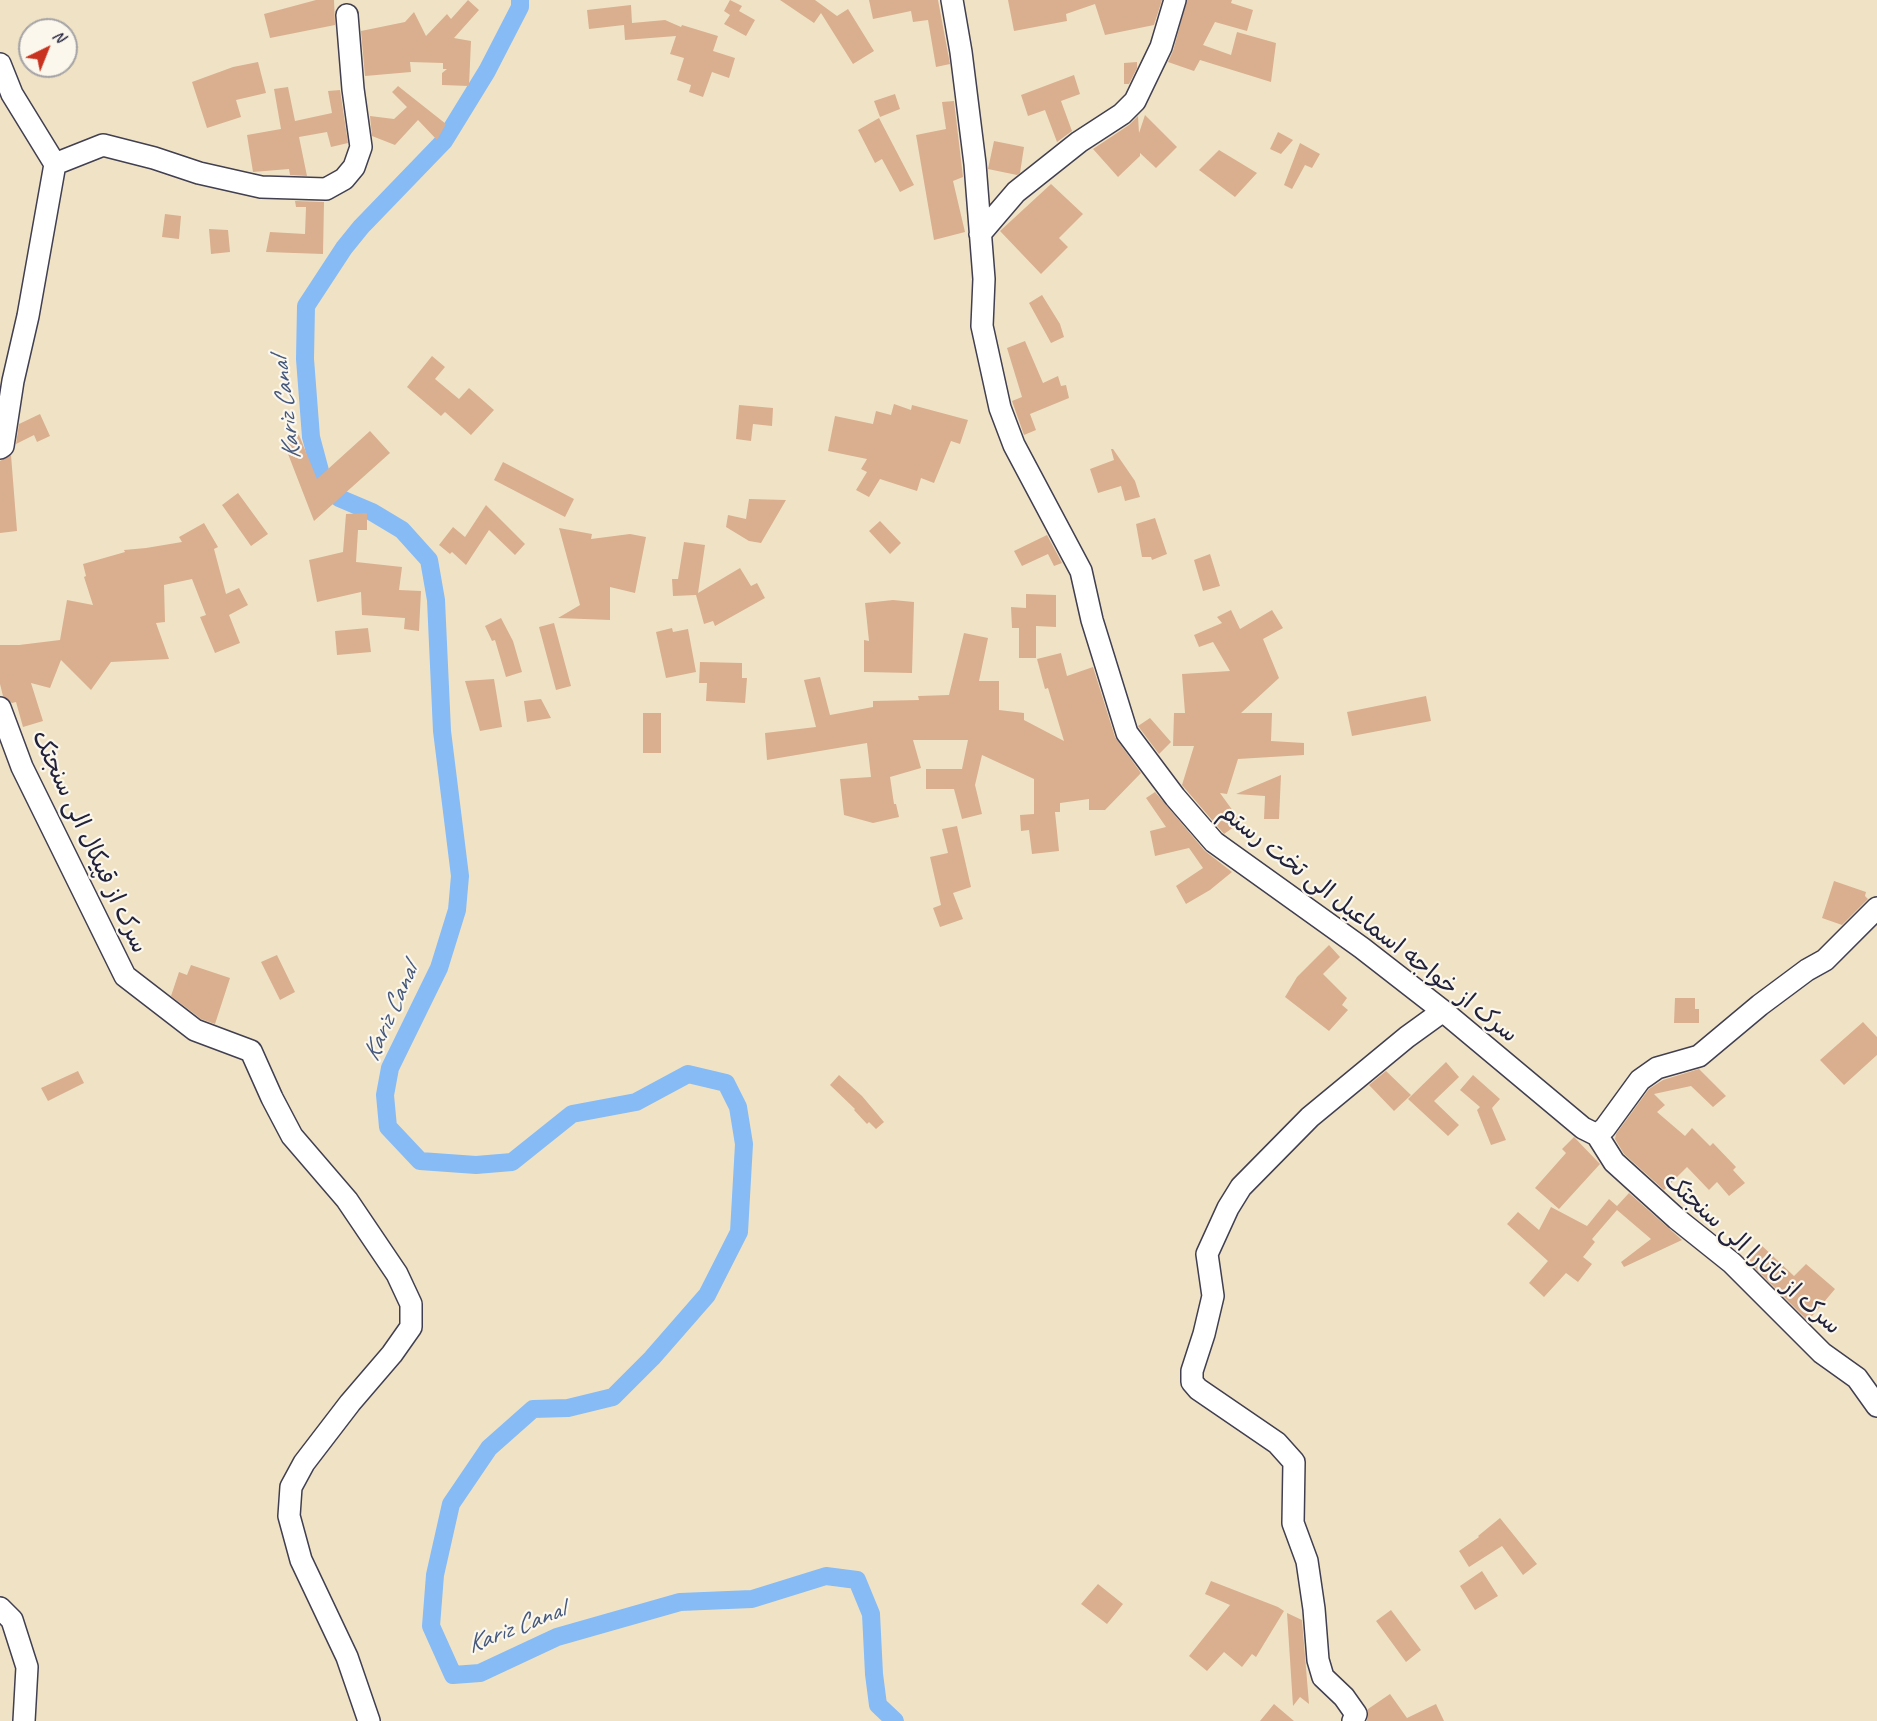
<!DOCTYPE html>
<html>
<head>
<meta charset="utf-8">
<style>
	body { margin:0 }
	#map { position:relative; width:1877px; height:1721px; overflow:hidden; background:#f0e3c5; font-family:Caveat,sans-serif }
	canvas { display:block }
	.north { position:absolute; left:18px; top:18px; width:60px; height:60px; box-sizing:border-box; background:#fbf7ec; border:2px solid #a4a2a5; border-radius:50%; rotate:43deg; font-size:16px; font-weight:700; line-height:24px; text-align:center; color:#22223b }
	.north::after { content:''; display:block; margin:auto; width:21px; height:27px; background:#c8321e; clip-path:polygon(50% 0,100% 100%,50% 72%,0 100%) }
</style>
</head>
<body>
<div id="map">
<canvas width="1877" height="1721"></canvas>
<div class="north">N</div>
</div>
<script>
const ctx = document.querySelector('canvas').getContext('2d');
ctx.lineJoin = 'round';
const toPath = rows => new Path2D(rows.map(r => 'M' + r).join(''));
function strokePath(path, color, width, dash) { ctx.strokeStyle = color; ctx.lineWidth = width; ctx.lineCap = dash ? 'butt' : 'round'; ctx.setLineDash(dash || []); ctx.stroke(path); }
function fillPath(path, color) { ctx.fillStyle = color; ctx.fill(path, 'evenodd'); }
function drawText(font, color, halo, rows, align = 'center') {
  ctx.font = font + ' Caveat,"Playpen Sans Arabic",sans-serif'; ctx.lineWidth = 4.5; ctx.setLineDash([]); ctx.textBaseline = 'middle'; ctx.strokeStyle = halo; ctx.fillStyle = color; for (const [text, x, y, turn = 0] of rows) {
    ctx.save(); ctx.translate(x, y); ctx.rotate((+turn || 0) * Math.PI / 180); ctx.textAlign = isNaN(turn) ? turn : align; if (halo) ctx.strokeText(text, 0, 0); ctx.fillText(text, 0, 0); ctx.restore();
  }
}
strokePath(toPath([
	[520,0,520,7,487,71,444,141,361,227,344,248,306,306,305,359,311,437,323,482,339,498,372,512,402,530,429,560,436,600,442,731,460,876,457,910,439,968,390,1068,385,1095,388,1127,420,1161,476,1165,512,1162,572,1114,636,1102,688,1074,726,1083,738,1107,744,1144,739,1232,707,1295,652,1358,613,1397,568,1408,533,1409,489,1448,451,1504,435,1575,431,1626,453,1675,480,1673,557,1637,680,1602,752,1599,826,1576,857,1580,871,1614,874,1674,878,1705,895,1721]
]), '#87bbf5', 18);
fillPath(toPath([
	[316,0,334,0,335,25,270,38,264,14],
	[468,0,479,10,454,38,471,41,469,86,442,85,442,73,447,69,443,69,443,63,410,62,411,72,365,76,361,31,405,22,414,12,426,36,447,14,451,19],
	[730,0,742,6,739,11,755,20,746,36,724,24,730,15,724,11],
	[780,0,815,0,837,16,848,9,874,51,853,64,821,13,814,23],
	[869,0,938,0,950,64,936,67,928,20,913,22,911,11,873,19],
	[1008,0,1162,0,1154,25,1105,35,1095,4,1066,14,1067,21,1014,31],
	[1187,0,1232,0,1231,3,1253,10,1247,31,1215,22,1203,45,1231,55,1237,32,1276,43,1271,82,1200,60,1194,71,1168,62,1173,51],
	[631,5,632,23,665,20,681,27,682,25,718,36,713,51,735,58,729,78,712,72,703,97,689,92,691,85,677,80,684,58,670,54,676,36,625,40,624,25,589,29,587,10],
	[258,62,266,93,236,100,241,117,207,128,192,82,233,67],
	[1137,62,1137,68,1129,84,1124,84,1124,63],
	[1074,75,1080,94,1061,101,1072,131,1057,142,1045,110,1028,116,1021,95],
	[398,86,446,124,437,140,418,120,395,145,372,136,370,116,394,119,407,107,392,92],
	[288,87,295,121,332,113,328,91,340,90,348,143,331,147,327,132,299,137,307,176,290,175,289,169,253,172,247,135,281,129,274,89],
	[895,94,900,109,880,117,874,101],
	[954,101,963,177,953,181,965,232,934,240,916,135,946,129,942,102],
	[1145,115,1177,147,1156,168,1140,153,1140,156,1118,177,1093,149,1129,125,1138,116,1139,133],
	[879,118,914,185,900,192,882,159,875,163,858,130],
	[1278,132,1293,140,1281,154,1270,149],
	[994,141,1024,147,1020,173,1017,175,988,169],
	[1300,143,1320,154,1312,168,1305,165,1292,189,1284,185],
	[1219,150,1257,173,1235,197,1199,170],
	[1051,184,1083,214,1059,238,1068,247,1041,274,1000,231],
	[295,201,324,202,323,254,266,252,270,232,305,234,306,207,296,207],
	[165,214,181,216,179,239,162,237],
	[209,229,228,230,230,252,211,254],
	[1042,295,1060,324,1064,337,1051,343,1029,303],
	[1025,341,1043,383,1058,376,1061,386,1066,385,1069,398,1030,414,1036,430,1024,435,1012,401,1022,397,1007,348],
	[432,356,445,367,435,379,459,399,469,388,494,410,471,435,445,412,441,416,407,387],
	[894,404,911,410,912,405,968,420,960,444,951,441,934,483,921,478,917,491,880,479,869,497,856,490,867,472,861,469,867,459,828,451,835,416,873,424,876,411,891,415],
	[739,405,773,408,772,426,753,424,751,441,736,439],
	[40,414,50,436,37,442,34,435,16,444,19,424],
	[370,431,390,453,314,521,283,441,299,435,317,479],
	[1111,449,1113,449,1135,481,1140,497,1125,501,1121,486,1098,493,1090,469,1114,460],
	[11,455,17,531,0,533,0,461],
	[503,462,574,499,565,517,494,480],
	[238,493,268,534,251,546,222,505],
	[749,499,786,500,761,543,749,541,726,527,728,515,746,519],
	[486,505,525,544,515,555,489,530,466,565,452,552,450,554,439,545,453,527,465,537],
	[367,513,367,530,358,530,356,562,402,567,399,590,421,591,419,631,404,629,405,618,362,615,361,592,317,602,309,560,343,552,346,514],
	[1155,518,1167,554,1152,560,1151,557,1142,557,1136,524],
	[880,521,901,543,890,554,869,531],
	[204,523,218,547,214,549,226,594,239,588,248,605,229,615,240,643,215,653,200,617,206,615,192,579,164,585,165,622,156,623,169,659,111,662,91,690,61,660,50,688,31,683,43,721,23,727,16,702,12,703,3,696,0,684,0,645,19,645,60,640,67,600,93,605,84,577,86,576,83,564,125,552,124,550,146,548,182,542,179,537],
	[559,528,592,534,591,539,630,534,646,537,635,593,610,587,610,620,558,618,580,605],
	[1047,535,1062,563,1054,566,1048,554,1022,566,1014,551],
	[684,542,705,545,698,593,740,568,751,586,757,583,765,598,715,626,713,621,704,624,696,595,673,596,672,579,678,579],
	[1210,554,1220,586,1203,591,1194,560],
	[1026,594,1056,595,1056,627,1036,626,1036,658,1019,658,1019,628,1012,628,1011,607,1026,608],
	[893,600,914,602,912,673,864,672,864,640,869,641,865,603],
	[1231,610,1240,629,1272,610,1283,628,1263,639,1279,678,1241,713,1272,713,1271,741,1304,743,1304,755,1238,759,1227,794,1220,793,1241,822,1224,834,1182,785,1194,746,1173,746,1174,713,1185,713,1182,674,1230,671,1213,642,1199,647,1194,635,1222,623,1217,617],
	[501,618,513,641,522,672,506,677,495,640,492,641,485,626],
	[554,623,571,686,556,690,539,627],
	[368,628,371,652,337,655,335,631],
	[672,628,673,632,688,629,696,672,666,678,656,632],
	[964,633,988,638,979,681,999,681,999,710,1024,713,1024,720,1064,741,1048,688,1045,689,1037,659,1061,653,1067,676,1093,667,1115,737,1141,773,1105,810,1089,810,1089,799,1060,803,1060,812,1055,812,1059,851,1032,854,1029,830,1021,831,1020,815,1034,814,1034,779,982,755,975,785,982,814,962,819,954,789,926,789,926,769,962,769,968,740,913,740,921,768,890,777,894,804,896,804,899,817,873,823,844,815,840,779,871,777,867,743,767,760,765,733,816,727,804,680,820,677,830,715,873,707,873,701,919,700,918,696,949,695],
	[700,662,742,663,742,678,747,678,745,703,706,701,707,683,699,683],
	[494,679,502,727,480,731,465,681],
	[1426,696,1431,721,1352,736,1347,712],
	[541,699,551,718,527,722,524,701],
	[643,713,661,713,661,753,643,753],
	[1150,718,1171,742,1159,754,1138,726],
	[1281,775,1279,819,1264,819,1265,796,1236,794],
	[1155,792,1205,851,1232,872,1210,890,1186,904,1176,886,1203,868,1189,848,1155,856,1150,831,1166,827,1146,798],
	[957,826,971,887,953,893,963,919,940,927,933,908,941,905,930,857,948,853,942,829],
	[1834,881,1866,892,1865,896,1868,899,1842,925,1822,918],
	[1329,945,1340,957,1323,974,1347,998,1342,1005,1348,1010,1329,1031,1285,997,1297,977],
	[277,955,295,992,280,1000,261,962],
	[191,965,230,978,215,1024,201,1019,171,996,179,972,187,975],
	[1675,998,1695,998,1695,1009,1699,1009,1699,1023,1674,1023],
	[1863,1022,1877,1037,1877,1055,1844,1085,1820,1060],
	[1446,1062,1459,1077,1434,1101,1459,1125,1448,1136,1408,1099],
	[1699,1069,1726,1096,1713,1107,1691,1086,1654,1094,1665,1105,1657,1112,1685,1136,1692,1128,1710,1146,1713,1143,1736,1167,1733,1170,1745,1183,1729,1196,1717,1182,1709,1190,1687,1167,1664,1190,1624,1154,1615,1139,1616,1134,1649,1089,1663,1080],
	[78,1071,84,1083,48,1101,41,1088],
	[1386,1071,1411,1095,1394,1111,1369,1085],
	[839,1075,862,1096,884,1122,876,1129,869,1122,867,1124,854,1110,855,1109,830,1085],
	[1473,1075,1500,1099,1492,1108,1506,1140,1491,1145,1477,1110,1480,1107,1460,1090],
	[1574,1137,1600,1164,1559,1209,1535,1188,1566,1153,1562,1149],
	[1629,1193,1682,1240,1624,1267,1621,1262,1651,1239,1617,1210,1592,1239,1595,1242,1583,1257,1592,1264,1578,1282,1566,1273,1544,1297,1529,1283,1548,1261,1507,1224,1518,1212,1539,1230,1551,1207,1587,1226,1609,1199,1617,1206],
	[1759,1243,1794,1276,1806,1264,1835,1289,1808,1321,1745,1258],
	[1500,1518,1537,1564,1523,1575,1502,1546,1469,1567,1459,1551,1479,1537,1478,1536],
	[1482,1571,1498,1596,1475,1610,1460,1586],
	[1211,1581,1278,1607,1284,1611,1256,1657,1252,1654,1242,1667,1224,1652,1207,1671,1189,1656,1230,1605,1205,1594],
	[1098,1584,1123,1604,1107,1624,1081,1604],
	[1391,1610,1421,1650,1406,1662,1376,1621],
	[1287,1613,1302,1620,1309,1704,1300,1697,1293,1706],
	[1390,1694,1407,1718,1436,1704,1444,1721,1367,1721,1368,1709],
	[1274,1704,1294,1721,1260,1721]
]), '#d9af8f');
const minor = toPath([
	[952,0,961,52,975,164,984,279,982,326,1000,408,1014,445,1081,571,1092,620,1127,733,1175,797,1214,842,1362,948,1443,1011,1583,1128,1597,1135,1605,1128,1640,1080,1657,1068,1699,1056,1760,1005,1807,970,1825,960,1877,908],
	[0,64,12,94,55,164,28,316,13,381,3,446,0,448],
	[55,164,103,145,154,158,199,173,261,187,326,189,344,179,354,167,361,147,353,89,347,15],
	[980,234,1016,192,1079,142,1122,114,1135,101,1161,47,1175,0],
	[0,708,22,767,125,976,195,1030,251,1051,272,1098,292,1136,347,1200,397,1274,411,1304,411,1327,392,1354,350,1403,304,1463,291,1487,289,1516,301,1560,347,1657,369,1721],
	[1597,1135,1614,1162,1677,1219,1732,1263,1822,1353,1857,1378,1877,1406],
	[0,1608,12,1620,27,1667,24,1721],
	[1353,1721,1356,1714,1344,1697,1323,1677,1318,1660,1314,1609,1307,1561,1293,1523,1294,1462,1277,1443,1198,1389,1192,1382,1192,1371,1204,1334,1213,1296,1207,1254,1228,1208,1241,1187,1310,1117,1407,1037,1443,1011]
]);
strokePath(minor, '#413f50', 24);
strokePath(minor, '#fff', 21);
drawText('24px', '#22223b', '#fbf7ec', [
	["سرک از قپیکال الی سنجتک",89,842,65],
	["سرک از خواجه اسماعیل الی تخت رستم",1368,924,38],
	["سرک از تاتارا الی سنجتک",1752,1254,42]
]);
drawText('italic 26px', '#45587c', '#fbf7ec', [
	["Kariz Canal",287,409,-97],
	["Kariz Canal",391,1013,-66],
	["Kariz Canal",516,1628,-21]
]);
</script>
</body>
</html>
